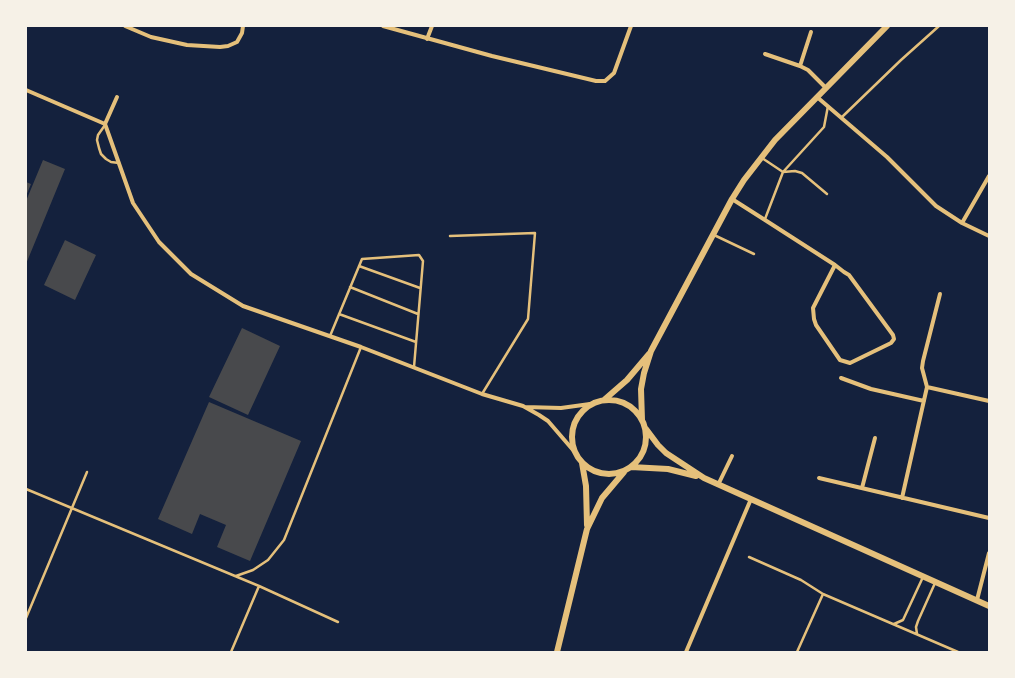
<!DOCTYPE html>
<html>
<head>
<meta charset="utf-8">
<style>
	body { margin:0 }
	#map { position:relative; width:1015px; height:678px; overflow:hidden; background:#14213d; font-family:Cabin,sans-serif }
	canvas { display:block }
	.frame { position:absolute; inset:0; border:27px solid #f6f1e7; pointer-events:none }
</style>
</head>
<body>
<div id="map">
<canvas width="1015" height="678"></canvas>
<div class="frame"></div>
</div>
<script>
const ctx = document.querySelector('canvas').getContext('2d');
ctx.lineJoin = 'round';
function fillPath(path, color) { ctx.fillStyle = color; ctx.fill(path, 'evenodd'); }
const toPath = rows => new Path2D(rows.map(r => 'M' + r).join(''));
function strokePath(path, color, width, dash) { ctx.strokeStyle = color; ctx.lineWidth = width; ctx.lineCap = dash ? 'butt' : 'round'; ctx.setLineDash(dash || []); ctx.stroke(path); }
fillPath(toPath([
	[43,160,65,169,26,264,26,201],
	[26,182,31,184,26,196],
	[65,240,96,255,75,300,44,285],
	[242,328,280,346,248,415,209,397],
	[209,402,301,441,250,561,217,547,226,525,200,514,192,534,158,519]
]), '#48494c');
strokePath(toPath([
	[842,117,901,60,939,26],
	[105,125,98,135,97,140,99,148,101,154,106,159,111,162,119,163],
	[762,158,783,172,795,171,802,173,827,194],
	[765,219,783,172,824,127,828,106],
	[714,235,754,254],
	[450,236,535,233,528,319,482,394],
	[359,266,420,288],
	[350,287,418,314],
	[339,314,416,342],
	[330,336,362,259,419,255,423,261,414,367],
	[26,489,259,586,338,622],
	[749,557,801,580,823,594,958,652],
	[236,576,253,570,268,560,284,540,361,347],
	[26,618,87,472],
	[894,624,903,620,923,577],
	[917,634,916,627,918,621,935,583],
	[231,652,259,586],
	[797,652,823,594]
]), '#e5c07b', 2.5);
strokePath(toPath([
	[125,26,151,37,187,45,220,47,228,46,237,42,242,33,243,26],
	[383,26,492,56,596,81,605,81,614,73,631,26],
	[427,39,432,26],
	[765,54,800,66,808,70,826,88],
	[800,66,811,32],
	[26,90,105,124,133,203,159,242,191,274,243,306,361,347,482,394,523,406,539,415,548,421,573,450],
	[817,97,887,157,936,206,962,223,989,236],
	[105,124,117,97],
	[732,199,765,220,835,265,844,272,849,275,893,335,894,339,891,343,850,363,840,360,816,325,814,319,813,308,835,265],
	[962,223,989,176],
	[841,378,871,389,924,401],
	[927,387,989,401],
	[525,407,561,408,590,404],
	[819,478,989,518],
	[718,485,732,456],
	[862,488,875,438],
	[902,498,927,387,922,368,923,361,940,294],
	[977,600,989,553],
	[686,652,751,499]
]), '#e5c07b', 4);
strokePath(toPath([
	'572 437a37 37 0 1 1 74 0a37 37 0 1 1-74 0Z',
	[604,400,627,380,649,354],
	[642,420,641,389,644,373,651,351,732,199,744,180,775,140,887,26],
	[646,429,658,445,666,453,704,478,989,606],
	[582,463,586,486,587,525],
	[631,467,668,469,696,476],
	[557,652,587,529,602,498,624,472]
]), '#e5c07b', 6);
</script>
</body>
</html>
